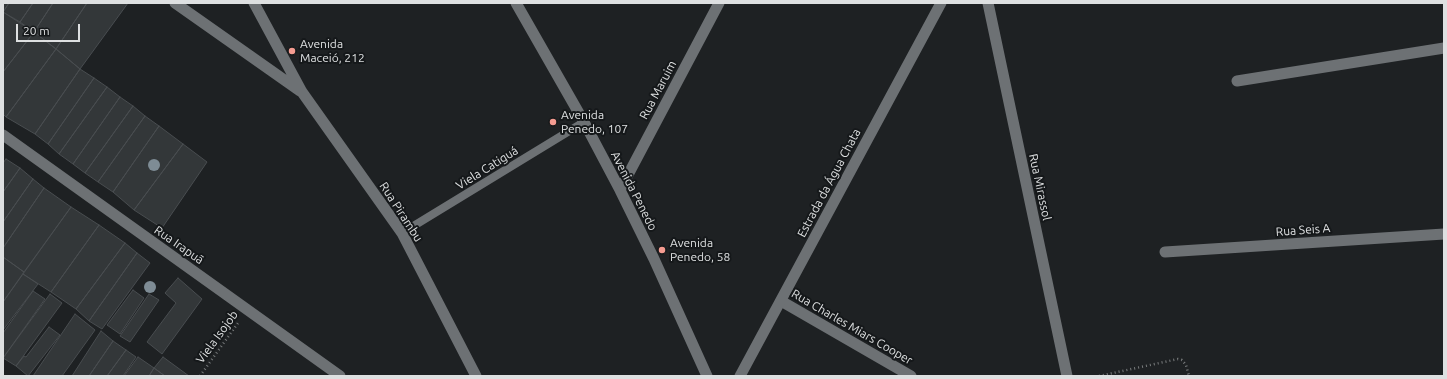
<!DOCTYPE html>
<html>
<head>
<meta charset="utf-8">
<style>
	body { margin:0 }
	#map { position:relative; width:1447px; height:379px; overflow:hidden; background:#1e2123; font-family:Ubuntu,sans-serif }
	canvas { display:block }
	.frame { position:absolute; inset:0; border:4px solid #dee0e1; pointer-events:none }
	.scale { position:absolute; left:16px; top:24px; width:64px; height:18px; box-sizing:border-box; border:2px solid #dee0e1; border-top:0; padding-left:5px; font-size:12px; line-height:14px; white-space:nowrap; color:#dee0e1; -webkit-text-stroke:3px #15181a; paint-order:stroke }
</style>
</head>
<body>
<div id="map">
<canvas width="1447" height="379"></canvas>
<div class="frame"></div>
<div class="scale">20 m</div>
</div>
<script>
const ctx = document.querySelector('canvas').getContext('2d');
ctx.lineJoin = 'round';
function fillPath(path, color) { ctx.fillStyle = color; ctx.fill(path, 'evenodd'); }
const toPath = rows => new Path2D(rows.map(r => 'M' + r).join(''));
function strokePath(path, color, width, dash) { ctx.strokeStyle = color; ctx.lineWidth = width; ctx.lineCap = dash ? 'butt' : 'round'; ctx.setLineDash(dash || []); ctx.stroke(path); }
function drawText(font, color, halo, rows, align = 'center') {
  ctx.font = font + ' Ubuntu,sans-serif'; ctx.lineWidth = 4; ctx.setLineDash([]); ctx.textBaseline = 'middle'; ctx.strokeStyle = halo; ctx.fillStyle = color; for (const [text, x, y, turn = 0] of rows) {
    ctx.save(); ctx.translate(x, y); ctx.rotate((+turn || 0) * Math.PI / 180); ctx.textAlign = isNaN(turn) ? turn : align; if (halo) ctx.strokeText(text, 0, 0); ctx.fillText(text, 0, 0); ctx.restore();
  }
}
const building = toPath([
	[3,3,9,3,3,12,3,3],
	[9,3,33,3,20,22,3,12,9,3],
	[33,3,53,3,34,32,20,22,33,3],
	[53,3,87,3,56,49,34,32,53,3],
	[87,3,128,3,80,69,56,49,87,3],
	[3,12,34,32,3,72,3,12],
	[34,32,56,49,6,117,3,114,3,72,34,32],
	[56,49,80,69,35,134,6,117,56,49],
	[80,69,94,78,48,144,35,134,80,69],
	[94,78,107,87,59,154,48,144,94,78],
	[107,87,120,97,73,164,59,154,107,87],
	[120,97,133,106,85,173,73,164,120,97],
	[133,106,145,116,98,182,85,173,133,106],
	[145,116,159,126,113,192,98,182,145,116],
	[159,126,183,144,134,210,113,192,159,126],
	[183,144,207,162,162,228,134,210,183,144],
	[6,159,20,168,3,192,3,163,6,159],
	[20,168,33,179,3,222,3,192,20,168],
	[33,179,44,188,3,248,3,222,33,179],
	[44,188,71,207,24,272,3,257,3,248,44,188],
	[71,207,99,225,51,292,23,274,71,207],
	[99,225,125,243,76,309,51,292,99,225],
	[125,243,137,253,89,321,76,309,125,243],
	[137,253,150,263,102,329,89,321,137,253],
	[3,257,24,272,3,302,3,257],
	[23,274,38,284,3,330,3,302,23,274],
	[178,278,202,299,162,354,147,342,176,303,165,293,178,278],
	[133,290,144,298,120,334,107,325,133,290],
	[33,291,45,299,3,358,3,333,33,291],
	[50,294,62,303,16,366,3,358,50,294],
	[149,294,159,300,130,342,120,336,149,294],
	[75,314,95,330,62,376,33,376,75,314],
	[49,327,60,335,28,376,16,366,24,356,26,357,49,327],
	[101,331,113,341,89,376,72,376,101,331],
	[113,341,126,350,107,376,89,376,113,341],
	[126,350,136,357,123,376,107,376,126,350],
	[138,357,154,368,149,376,124,376,138,357],
	[163,357,189,376,165,376,154,368,163,357],
	[154,368,165,376,149,376,154,368]
]);
fillPath(building, '#333739');
strokePath(building, '#494d50', 1);
strokePath(toPath([
	[200,376,238,323],
	[1099,376,1178,359,1182,360,1186,365,1189,376]
]), '#797c7d', 2.5, [1, 3]);
strokePath(toPath([
	[402,233,584,122]
]), '#6d7174', 8);
strokePath(toPath([
	[175,3,300,91],
	[254,3,302,92,402,233,476,376],
	[516,3,584,122,620,190,654,259,707,376],
	[988,3,1067,376],
	[1237,81,1444,48],
	[3,135,340,376],
	[620,190,719,3],
	[1165,252,1444,234],
	[781,301,911,376]
]), '#6d7174', 11);
strokePath(toPath([
	[740,376,941,3]
]), '#6d7174', 11);
ctx.fillStyle = '#7e8c95';
for (const [x, y] of [
	[154,165],
	[150,287]
]) { ctx.beginPath(); ctx.arc(x, y, 6, 0, 2 * Math.PI); ctx.fill(); }
for (const [x, y, r, color] of [
	[292,51,4,"#f59c91"],
	[553,122,4,"#f59c91"],
	[662,250,4,"#f59c91"]
]) { const dot = new Path2D(); dot.arc(x, y, r, 0, 2 * Math.PI); ctx.fillStyle = color; ctx.fill(dot); strokePath(dot, '#15181a', 1.5); }
drawText('12px', '#dee0e1', '#15181a', [
	["Avenida",300,44],
	["Maceió, 212",300,58],
	["Avenida",561,115],
	["Penedo, 107",561,129],
	["Avenida",670,243],
	["Penedo, 58",670,257]
], 'left');
drawText('12px', '#dee0e1', '#15181a', [
	["Rua Maruim",658,90,-62],
	["Viela Catiguá",487,168,-32],
	["Estrada da Água Chata",829,183,-62],
	["Rua Mirassol",1040,187,78],
	["Avenida Penedo",634,191,63],
	["Rua Pirambu",401,212,57],
	["Rua Seis A",1303,230,-4],
	["Rua Irapuã",179,245,35],
	["Rua Charles Miars Cooper",852,327,30],
	["Viela Isojob",217,337,-54]
]);
</script>
</body>
</html>
